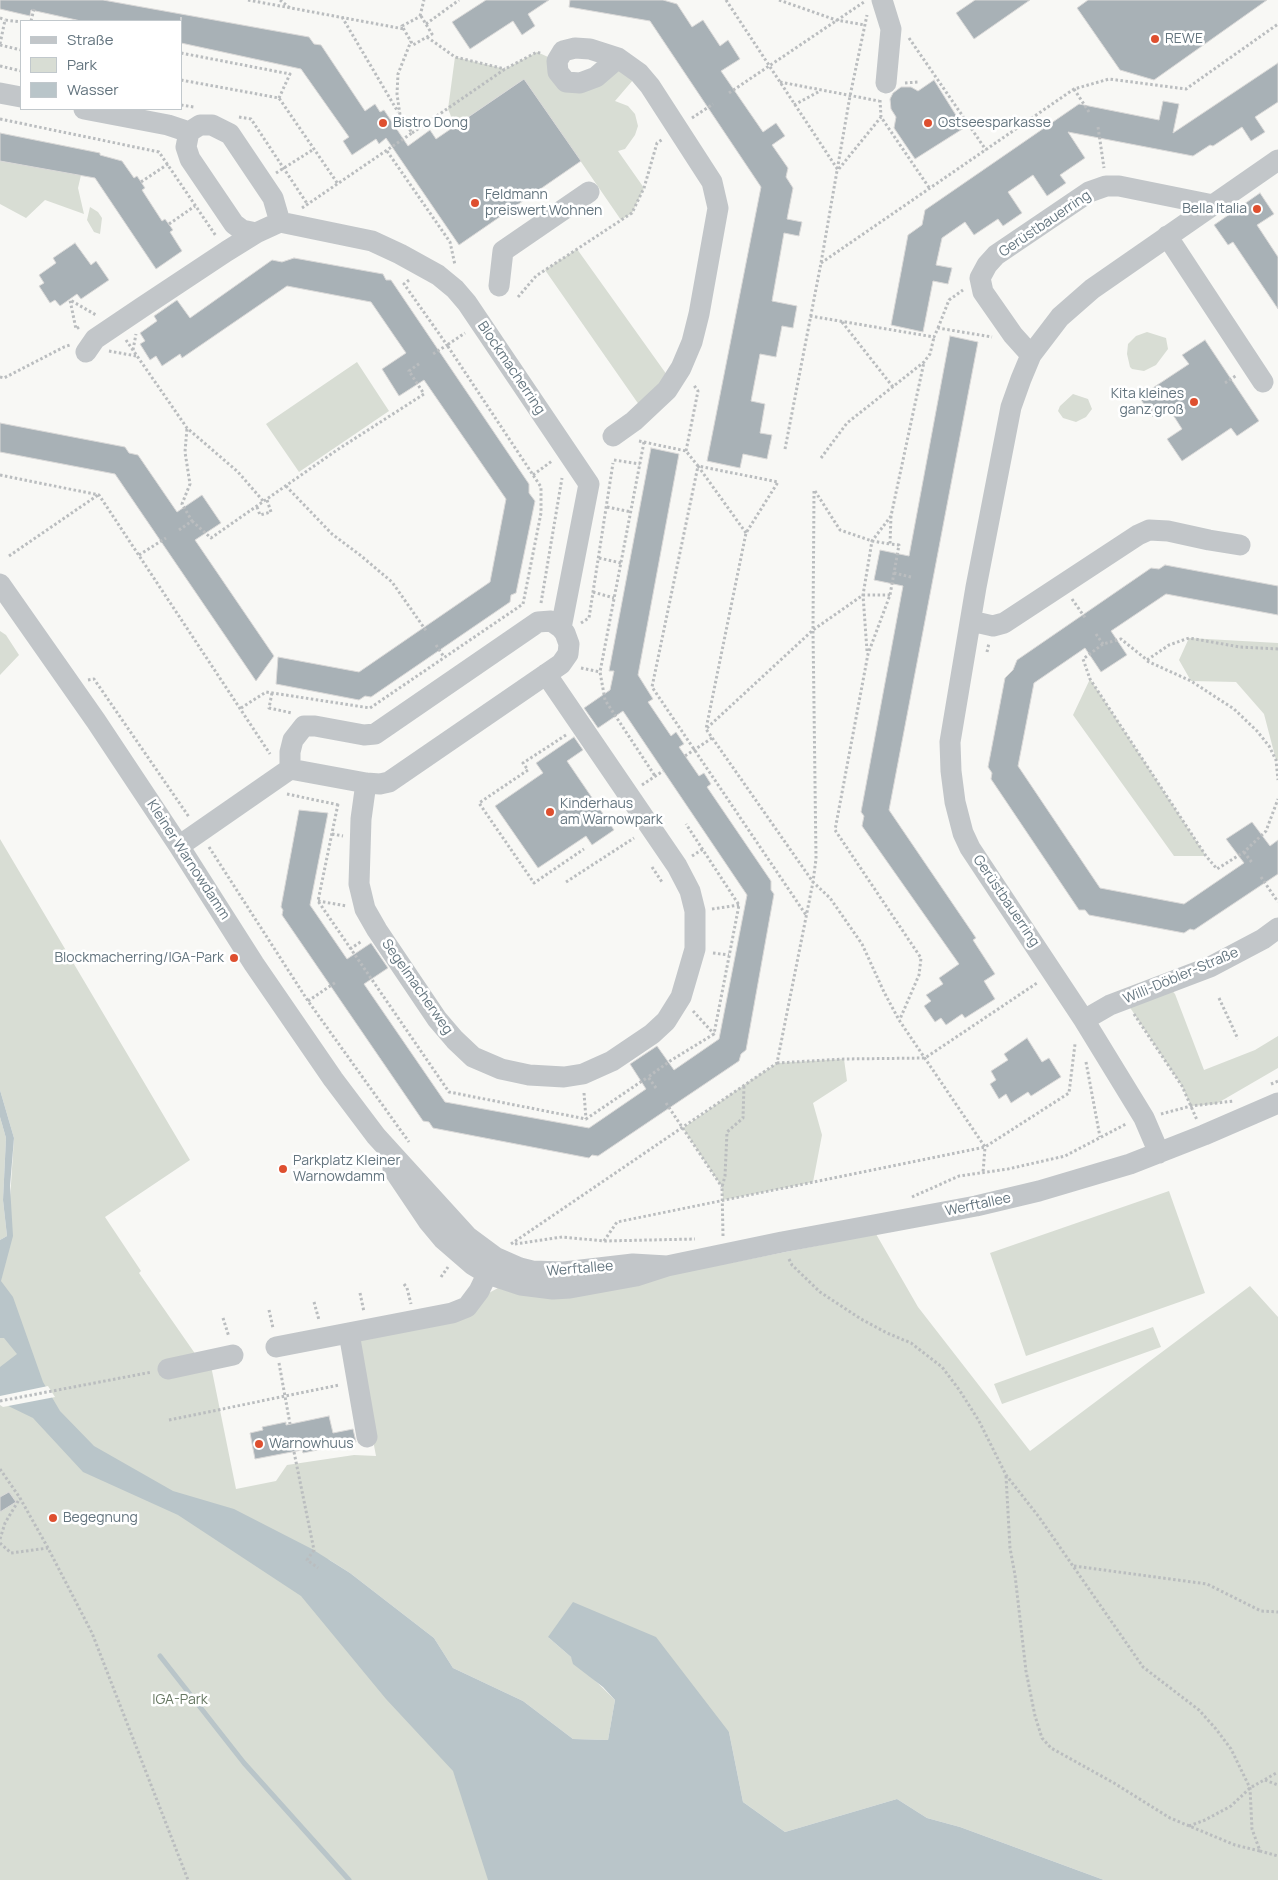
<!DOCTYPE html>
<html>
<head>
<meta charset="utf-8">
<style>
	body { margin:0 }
	#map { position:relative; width:1278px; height:1880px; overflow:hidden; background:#f8f8f5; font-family:Manrope,sans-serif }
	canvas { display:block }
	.legend { position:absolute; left:20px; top:20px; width:162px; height:90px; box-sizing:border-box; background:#fff; border:1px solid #c1c8cc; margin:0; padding:6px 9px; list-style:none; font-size:15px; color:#64757f }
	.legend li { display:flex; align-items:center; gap:10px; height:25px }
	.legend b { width:25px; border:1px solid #c1c8cc }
</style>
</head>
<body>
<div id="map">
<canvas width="1278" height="1880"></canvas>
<ul class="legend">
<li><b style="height:6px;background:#c2c6c9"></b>Straße</li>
<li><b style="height:14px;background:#d8ddd4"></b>Park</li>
<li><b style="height:14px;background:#b9c5c9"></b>Wasser</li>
</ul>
</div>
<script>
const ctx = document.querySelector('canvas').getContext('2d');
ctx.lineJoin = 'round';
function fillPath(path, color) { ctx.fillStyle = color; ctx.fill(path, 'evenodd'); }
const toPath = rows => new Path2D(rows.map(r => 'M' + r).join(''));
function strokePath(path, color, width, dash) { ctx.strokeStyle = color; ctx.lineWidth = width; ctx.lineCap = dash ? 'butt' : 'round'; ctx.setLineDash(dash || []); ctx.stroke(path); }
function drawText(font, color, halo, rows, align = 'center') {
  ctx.font = font + ' Manrope,sans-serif'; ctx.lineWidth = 5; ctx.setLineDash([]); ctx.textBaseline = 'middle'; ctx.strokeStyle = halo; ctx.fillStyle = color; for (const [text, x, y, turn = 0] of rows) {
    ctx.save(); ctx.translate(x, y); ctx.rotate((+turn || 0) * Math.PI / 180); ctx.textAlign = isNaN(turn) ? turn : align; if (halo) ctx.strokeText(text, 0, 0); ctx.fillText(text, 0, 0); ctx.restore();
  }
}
fillPath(toPath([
	[537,52,557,61,566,82,618,58,639,73,615,101,628,106,635,114,638,126,635,135,625,149,618,151,644,188,632,213,621,220,524,79,455,126,448,109,455,57,505,69],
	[0,161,81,175,78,188,84,214,45,200,26,218,0,204],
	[90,207,98,212,102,218,100,234,94,232,87,220],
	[577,249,672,382,644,412,545,270],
	[1147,332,1166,338,1168,349,1156,365,1144,371,1132,369,1130,367,1127,354,1128,344,1136,336],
	[357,362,389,411,299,472,266,424],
	[1073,394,1088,399,1092,409,1086,417,1076,422,1063,418,1058,411,1060,406],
	[0,631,6,635,19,655,0,675],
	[1189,638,1278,643,1278,760,1276,760,1264,714,1236,682,1191,681,1179,660],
	[1090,679,1206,856,1174,856,1073,715],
	[0,839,190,1160,105,1217,141,1271,139,1273,196,1355,210,1361,236,1489,276,1481,287,1465,354,1455,376,1456,354,1339,487,1294,498,1288,594,1290,876,1234,918,1307,1030,1451,1250,1286,1278,1317,1278,1880,1104,1880,960,1827,927,1818,897,1799,785,1832,743,1802,729,1732,548,1637,571,1657,615,1700,608,1740,573,1739,523,1701,453,1668,434,1638,350,1573,328,1559,550,1880,0,1880,0,1252,6,1260,14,1138,0,1090],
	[1166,984,1175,994,1204,1070,1255,1050,1278,1036,1278,1068,1216,1104,1191,1106,1182,1086,1125,1000],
	[844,1059,847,1081,813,1103,822,1135,813,1182,723,1200,722,1187,683,1128,744,1085,777,1063],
	[0,1117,6,1138,3,1200,7,1236,0,1240],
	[1169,1191,1205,1293,1026,1356,990,1253],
	[1153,1327,1161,1347,1002,1404,994,1384]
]), '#d8ddd4');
fillPath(toPath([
	[0,1090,14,1138,10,1186,13,1236,1,1281,13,1297,43,1382,60,1411,94,1446,173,1491,234,1509,312,1549,350,1573,434,1638,453,1668,523,1701,573,1739,608,1740,615,1700,603,1687,573,1664,571,1657,548,1637,573,1602,656,1637,729,1732,743,1802,785,1832,897,1799,927,1818,960,1827,1104,1880,488,1880,453,1771,386,1699,301,1596,178,1515,83,1472,33,1418,0,1402,0,1367,17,1354,4,1338,0,1338,0,1240,7,1236,3,1200,6,1138,0,1117]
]), '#b9c5c9');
fillPath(toPath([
	[48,1386,55,1397,3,1407,0,1405,0,1396]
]), '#f8f8f5');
strokePath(toPath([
	[160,1656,244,1763,349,1880]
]), '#b9c5c9', 5);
const building = toPath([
	[0,0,103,0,309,37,314,44,321,45,365,111,375,104,380,112,384,110,408,146,430,130,436,139,524,79,581,161,459,245,386,138,379,144,376,139,352,155,343,141,349,137,301,69,181,43,181,17,181,21,81,21,31,10,30,16,0,9,0,0],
	[486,0,549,0,528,14,535,26,522,35,513,21,470,49,452,22,486,0],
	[570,0,663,0,677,4,692,27,703,20,720,46,728,40,740,59,721,71,763,132,776,123,785,136,772,145,788,168,786,177,793,188,787,219,802,222,799,236,784,233,772,301,797,306,793,328,782,326,776,357,760,354,751,401,765,404,760,433,772,435,767,459,743,454,740,468,707,461,761,187,650,21,569,7,570,0],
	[975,0,1030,0,974,39,956,13,975,0],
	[1088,0,1267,0,1154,80,1120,70,1077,8,1088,0],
	[1278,63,1278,102,1255,117,1265,132,1251,141,1242,127,1213,146,1210,145,1193,156,1068,132,1085,158,1060,175,1066,183,1047,196,1033,175,1008,192,1022,213,1003,226,998,219,974,235,965,222,942,238,936,265,952,268,948,284,933,281,923,332,891,325,908,235,922,225,925,210,1079,104,1159,120,1163,101,1179,104,1173,133,1278,63],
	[934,80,964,128,915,159,894,128,896,117,891,109,890,99,893,93,901,87,911,87,918,91,934,80],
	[0,133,100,153,100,155,122,161,134,178,137,176,145,188,142,190,162,221,165,219,173,230,170,232,182,251,156,269,95,178,0,161,0,133],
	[1260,193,1274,214,1257,225,1278,257,1278,309,1233,242,1228,245,1214,225,1260,193],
	[75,243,91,265,96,261,109,280,81,299,77,294,60,306,55,300,50,303,39,286,44,283,39,275,56,263,53,258,75,243],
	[294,258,383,274,386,280,391,280,529,484,529,493,535,501,516,593,511,595,510,602,371,697,365,696,359,700,276,684,278,657,359,672,490,582,506,499,424,380,399,396,382,369,406,353,371,302,287,286,182,358,180,354,162,366,156,356,150,360,140,344,145,341,140,333,157,321,154,316,177,300,190,318,272,260,282,262,294,258],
	[950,336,978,342,889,810,976,938,973,940,995,974,984,981,995,999,965,1018,962,1014,946,1025,941,1018,935,1022,924,1006,931,1001,926,995,943,984,939,978,959,964,862,826,864,816,861,812,903,586,874,580,880,550,909,556,950,336],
	[1205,340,1259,421,1237,436,1231,428,1182,461,1167,439,1182,429,1168,407,1153,417,1139,397,1189,364,1182,355,1205,340],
	[0,423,125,447,129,453,138,455,177,512,202,495,221,523,195,540,274,656,256,681,115,474,0,452,0,423],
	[651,448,679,454,638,675,653,699,648,702,671,736,676,732,684,744,679,747,699,776,704,773,711,784,707,787,771,881,771,890,774,894,746,1050,741,1054,739,1061,598,1156,592,1155,589,1158,433,1128,429,1122,423,1121,282,915,283,910,281,907,299,810,328,813,310,905,347,959,371,943,388,968,364,984,445,1102,589,1128,646,1089,630,1064,657,1046,674,1070,719,1039,747,895,623,711,598,728,584,708,610,690,614,671,609,671,651,448],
	[1165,565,1278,586,1278,615,1166,594,1111,631,1127,655,1101,672,1085,648,1034,683,1018,766,1100,888,1184,904,1244,863,1226,839,1252,822,1270,846,1278,840,1278,874,1194,930,1190,929,1184,933,1089,915,1085,910,1079,910,991,779,992,773,988,767,1005,678,1013,670,1017,660,1151,568,1159,569,1165,565],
	[574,737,583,750,567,761,614,830,592,845,586,836,538,868,495,806,543,773,536,763,574,737],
	[1027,1038,1042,1062,1049,1058,1061,1077,1031,1096,1028,1092,1011,1103,1006,1094,999,1099,990,1084,996,1080,991,1071,1008,1060,1004,1054,1027,1038],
	[329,1416,333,1433,353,1429,356,1442,303,1453,302,1450,255,1459,250,1433,263,1430,262,1427,286,1422,286,1425,329,1416],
	[9,1492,16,1502,0,1512,0,1497,9,1492]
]);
fillPath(building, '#a8b1b6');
strokePath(building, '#dad9d8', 1);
strokePath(toPath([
	[248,0,404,29],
	[280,0,290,8],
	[726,0,838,170,881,117],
	[779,0,836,20,865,25],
	[420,16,424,0],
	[421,16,432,34,413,45,402,26,421,16],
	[342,17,398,112],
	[0,18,5,20],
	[31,21,34,9],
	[426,24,459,0],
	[427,37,455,57,505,69],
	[909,38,986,150],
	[0,44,5,20,21,22],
	[0,45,21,50],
	[181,53,290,74,279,98],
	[0,66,21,71],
	[181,80,279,98,338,184],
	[780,82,879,101],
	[905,83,918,82],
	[1074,89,1089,112],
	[729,93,864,2],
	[880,100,881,117,930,189],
	[181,105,194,107],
	[794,105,820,91],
	[239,117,251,119,308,205],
	[692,118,713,104],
	[0,119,159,152,216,236],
	[1098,127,1104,168],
	[412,133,505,69,537,52,542,54],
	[387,151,450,242,455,265],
	[276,173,314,149],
	[141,182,168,164],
	[302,208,412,133,400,115,397,94,398,74,411,41],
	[169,224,195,206],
	[821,263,1074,89,1109,79,1186,89,1278,24],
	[409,280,404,284,447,345,433,354],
	[518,297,536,276,632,213,644,188,657,143,663,139],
	[810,316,934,337,938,328,992,337],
	[842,322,893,387],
	[79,327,76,329,70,300,96,315],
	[938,328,949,300,963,290],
	[126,340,187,428,238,472,264,502],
	[133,350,136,334],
	[109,351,136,356],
	[0,377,4,378,64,347,70,345],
	[1225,383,1237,375],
	[639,441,686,451,698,466,778,482,746,533,706,729,813,882,830,898,862,944,884,992,899,1020,985,1147,983,1173],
	[644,442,600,672,605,700,655,776],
	[785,449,821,263,850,96,867,15],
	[686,451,698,391,693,384],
	[821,458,847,423,924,362,930,354,934,337],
	[614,460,640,464],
	[0,475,99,495,270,754],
	[533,475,552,461],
	[286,486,332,534,360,555,392,582,427,632],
	[815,491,840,530,872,541,890,544],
	[257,507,260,515,271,512,267,500],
	[607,507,631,512],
	[891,516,890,544,899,545,890,595,868,654,835,830,921,958,919,975,900,1019],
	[192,521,211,538,337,450,424,394,409,371,420,363],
	[179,530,192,521,182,504,190,484,185,452,187,428],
	[746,533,698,466,652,687,806,915],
	[139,555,166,538],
	[9,556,98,495],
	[599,558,621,563],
	[894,573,911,577],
	[593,592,614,598],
	[1072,599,1086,619],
	[541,603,562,478],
	[581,623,589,618,613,463],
	[1096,634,1103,644],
	[436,645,444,657],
	[1278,649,1240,647,1189,638,1169,645,1147,660,1121,639,1103,644,1083,659,1090,679,1206,856,1217,869,1244,852,1266,831,1278,799],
	[867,651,863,595,872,541,891,516,924,362],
	[987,652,989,643],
	[1147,661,1191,681,1234,709,1257,731,1269,746,1276,760,1278,780],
	[581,668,600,672],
	[88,680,94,679,189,817],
	[272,693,269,708,292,713],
	[241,708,266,692,370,708,523,604,541,513,541,487,447,345,465,333],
	[707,728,813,630,863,595,890,595],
	[566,735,523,763,528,770,479,803,534,883,584,849],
	[685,756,712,738],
	[642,785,663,771],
	[287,794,339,805],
	[338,804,318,901,449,1092,586,1119,648,1077],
	[332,834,343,836],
	[209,847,308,1001,409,1142],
	[1244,852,1253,864],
	[692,856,703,849],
	[652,867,662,882],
	[1261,877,1278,902],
	[566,882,634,838],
	[318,901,347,906],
	[712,909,739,905],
	[350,949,362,941],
	[713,953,729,955],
	[1219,998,1238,1039],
	[308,1001,336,982],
	[693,1011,714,1034],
	[1134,1014,1182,1086,1197,1120],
	[1086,1062,1100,1137],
	[777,1063,844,1059,925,1058,1037,983],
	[1271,1084,1278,1081],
	[656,1088,648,1077,670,1061,714,1034,739,905,686,824],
	[584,1093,586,1119],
	[666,1103,722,1187],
	[1161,1114,1191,1106,1234,1101],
	[912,1197,959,1176,1008,1169,1065,1156,1126,1124],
	[723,1236,722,1187,725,1176,727,1132,743,1118,744,1085],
	[604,1241,617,1222,985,1147,1069,1093,1075,1044],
	[511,1244,777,1063,813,882,816,859,813,630,814,491],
	[515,1244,562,1237,604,1241,695,1239],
	[789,1259,792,1265,820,1292,861,1319,887,1333,911,1343,942,1367,960,1391,979,1421,1006,1475,1039,1517,1143,1667,1199,1710,1216,1729,1231,1749,1250,1788,1252,1829,1260,1851,1278,1856],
	[441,1277,448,1267],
	[404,1284,407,1288,411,1304],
	[360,1293,364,1312],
	[314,1302,319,1320],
	[269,1310,273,1328],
	[223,1318,229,1337],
	[279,1363,290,1424],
	[0,1401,152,1372],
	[169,1420,339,1385],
	[294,1452,314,1550,307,1560,318,1568],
	[0,1469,20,1498,48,1548,92,1633,188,1880],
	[1006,1476,1010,1548,1015,1575,1026,1671,1035,1716,1042,1738,1051,1748,1114,1783,1170,1818,1235,1845,1260,1851],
	[0,1539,5,1523,20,1498],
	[0,1543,11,1553,48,1548],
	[1074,1566,1207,1584,1261,1611,1278,1612],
	[1265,1780,1278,1785],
	[1189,1826,1205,1820,1231,1806,1250,1788,1278,1772]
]), '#babdbf', 3, [2.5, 2.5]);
strokePath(toPath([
	[882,0,891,29,886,83],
	[0,93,21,97],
	[84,109,168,125,189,132],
	[256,233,242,230,234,224,190,159,186,147,189,132,200,125,212,125,230,134,273,198,280,222],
	[1167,236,1263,382],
	[499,286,503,251,589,192],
	[86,352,95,339,141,308,227,251,256,233,280,222,372,241,400,254,438,275,455,289,467,303,589,484,561,628,565,633,569,644,568,654,561,664,389,782,380,784,366,783,290,769,179,846],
	[1031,355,1013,335,983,292,980,278,987,265,996,255,1089,192,1106,186,1119,186,1213,205],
	[613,436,634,421,667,390,681,368,692,342,699,314,718,208,712,182,650,86,639,73,618,58,590,49,575,48,563,51,557,61,558,72,566,82,580,83,596,77,618,58],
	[0,584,96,721,179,846,254,964,333,1079,376,1136,468,1237,495,1257,520,1268,532,1271,564,1272,633,1264,667,1266],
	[971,621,993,626,1004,623,1138,535,1149,530,1168,531,1209,540,1240,545],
	[290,769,290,752,293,740,304,726,315,726,364,735,375,734,538,622,551,621,561,628],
	[366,783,361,819,359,884,365,909,377,930,437,1019,455,1040,473,1057,501,1069,529,1075,564,1077,583,1074,612,1061,652,1034,666,1021,681,997,695,949,695,911,690,891,677,866,546,674],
	[1084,1020,1110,1005,1210,967,1263,939,1278,928],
	[1159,1153,1144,1118,1084,1020,970,848,963,833,955,802,951,771,950,742,976,587,1011,407,1021,379,1031,355,1060,317,1092,289,1278,160],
	[393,1169,428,1221,443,1239,473,1265,488,1274,521,1285,553,1289,570,1288,636,1276,667,1266,782,1242,976,1206,1039,1191,1130,1164,1204,1135,1278,1103],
	[349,1333,367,1437],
	[276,1347,452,1313,467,1307,479,1291,493,1262],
	[168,1369,233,1355]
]), '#c2c6c9', 21);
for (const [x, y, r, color] of [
	[1155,39,5,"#de4f2f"],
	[383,123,5,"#de4f2f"],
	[928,123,5,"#de4f2f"],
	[475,203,5,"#de4f2f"],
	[1257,209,5,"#de4f2f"],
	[1194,402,5,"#de4f2f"],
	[550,812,5,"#de4f2f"],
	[234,958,5,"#de4f2f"],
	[283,1169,5,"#de4f2f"],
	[259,1444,5,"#de4f2f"],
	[53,1518,5,"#de4f2f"]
]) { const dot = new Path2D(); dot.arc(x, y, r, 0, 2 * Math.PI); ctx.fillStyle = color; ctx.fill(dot); strokePath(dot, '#fff', 2); }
drawText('14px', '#64757f', '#fff', [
	["REWE",1165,39],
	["Bistro Dong",393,123],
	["Ostseesparkasse",938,123],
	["Feldmann",485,195],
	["preiswert Wohnen",485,211],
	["Bella Italia",1247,209,"right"],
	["Kita kleines",1184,394,"right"],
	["ganz groß",1184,410,"right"],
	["Kinderhaus",560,804],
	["am Warnowpark",560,820],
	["Blockmacherring/IGA-Park",224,958,"right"],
	["Parkplatz Kleiner",293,1161],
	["Warnowdamm",293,1177],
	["Warnowhuus",269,1444],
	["Begegnung",63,1518]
], 'left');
drawText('14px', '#64757f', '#fff', [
	["Gerüstbauerring",1045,224,-34],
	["Blockmacherring",511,368,56],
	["Kleiner Warnowdamm",188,860,57],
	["Gerüstbauerring",1006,901,56],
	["Willi-Döbler-Straße",1181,976,-23],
	["Segelmacherweg",417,987,55],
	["Werftallee",978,1205,-12],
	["Werftallee",580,1269,-5]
]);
drawText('14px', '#677863', '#fff', [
	["IGA-Park",180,1700]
]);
</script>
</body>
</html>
